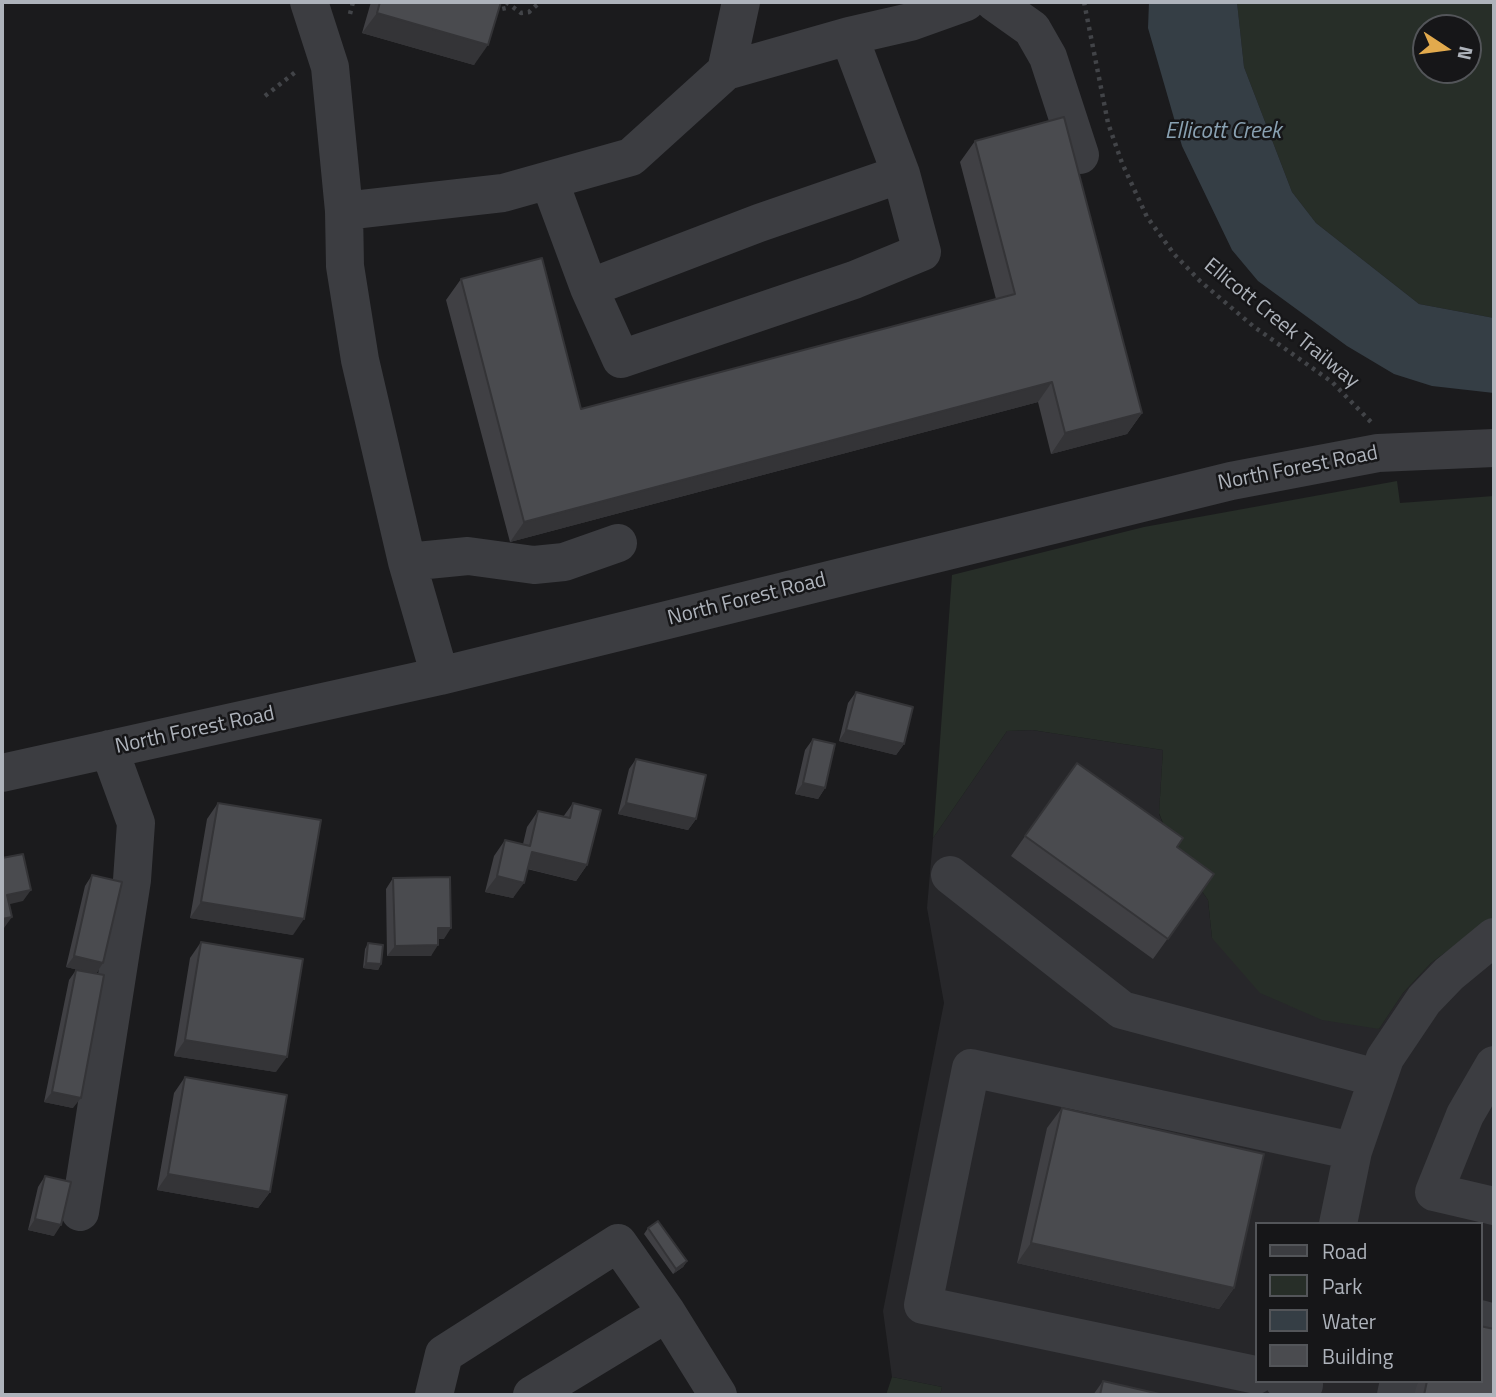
<!DOCTYPE html>
<html>
<head>
<meta charset="utf-8">
<style>
	body { margin:0 }
	#map { position:relative; width:1496px; height:1397px; overflow:hidden; background:#1b1b1d; font-family:"Titillium Web",sans-serif }
	canvas { display:block }
	.frame { position:absolute; inset:0; border:4px solid #aeb3bb; pointer-events:none }
	.legend { position:absolute; left:1255px; top:1222px; width:228px; height:161px; box-sizing:border-box; background:#161618; border:2px solid #535559; margin:0; padding:9px 12px; list-style:none; font-size:21px; color:#aeb3bb }
	.legend li { display:flex; align-items:center; gap:14px; height:35px }
	.legend b { width:35px; border:2px solid #535559 }
	.north { position:absolute; left:1412px; top:14px; width:70px; height:70px; box-sizing:border-box; background:#161618; border:2px solid #535559; border-radius:50%; rotate:103deg; font-size:19px; font-weight:700; line-height:28px; text-align:center; color:#aeb3bb }
	.north::after { content:''; display:block; margin:auto; width:24px; height:32px; background:#e2aa4d; clip-path:polygon(50% 0,100% 100%,50% 72%,0 100%) }
</style>
</head>
<body>
<div id="map">
<canvas width="1496" height="1397"></canvas>
<div class="frame"></div>
<ul class="legend">
<li><b style="height:9px;background:#3c3d41"></b>Road</li>
<li><b style="height:19px;background:#272e28"></b>Park</li>
<li><b style="height:19px;background:#353e45"></b>Water</li>
<li><b style="height:19px;background:#4a4b4f"></b>Building</li>
</ul>
<div class="north">N</div>
</div>
<script>
const ctx = document.querySelector('canvas').getContext('2d');
ctx.lineJoin = 'round';
function fillPath(path, color) { ctx.fillStyle = color; ctx.fill(path, 'evenodd'); }
const toPath = rows => new Path2D(rows.map(r => 'M' + r).join(''));
function strokePath(path, color, width, dash) { ctx.strokeStyle = color; ctx.lineWidth = width; ctx.lineCap = dash ? 'butt' : 'round'; ctx.setLineDash(dash || []); ctx.stroke(path); }
function drawText(font, color, halo, rows, align = 'center') {
  ctx.font = font + ' "Titillium Web",sans-serif'; ctx.lineWidth = 5; ctx.setLineDash([]); ctx.textBaseline = 'middle'; ctx.strokeStyle = halo; ctx.fillStyle = color; for (const [text, x, y, turn = 0] of rows) {
    ctx.save(); ctx.translate(x, y); ctx.rotate((+turn || 0) * Math.PI / 180); ctx.textAlign = isNaN(turn) ? turn : align; if (halo) ctx.strokeText(text, 0, 0); ctx.fillText(text, 0, 0); ctx.restore();
  }
}
fillPath(toPath([
	[1032,730,1163,750,1159,814,1174,851,1208,900,1212,938,1379,1029,1403,993,1431,963,1494,917,1494,1395,940,1395,942,1387,892,1377,883,1311,944,1003,927,908,933,838,1007,731],
	[1256,1224,1480,1224,1480,1381,1256,1381]
]), '#27272a');
fillPath(toPath([
	[1237,2,1494,2,1494,318,1419,304,1316,223,1292,192,1244,67],
	[1426,28,1468,28,1468,70,1426,70],
	[1397,481,1400,503,1494,496,1494,917,1431,963,1403,993,1379,1029,1322,1020,1260,993,1212,938,1208,900,1174,851,1159,813,1163,750,1032,730,1007,731,933,838,952,575,1144,527],
	[892,1377,942,1387,940,1395,886,1395]
]), '#272e28');
fillPath(toPath([
	[1149,2,1237,2,1244,67,1292,192,1316,223,1419,304,1494,318,1494,393,1432,386,1394,374,1347,346,1258,281,1232,250,1182,146,1148,28]
]), '#353e45');
strokePath(toPath([
	[506,2,521,13,529,12,540,2],
	[1084,2,1108,123,1122,163,1147,217,1174,254,1200,281,1253,326,1332,382,1371,422],
	[494,11,510,7],
	[350,14,353,2],
	[265,96,298,70]
]), '#424448', 4.5, [3.5, 5]);
strokePath(toPath([
	[309,2,330,67,344,211,345,266,360,360,407,562,440,676],
	[994,2,1032,29,1048,57,1080,155],
	[849,36,910,22,966,2],
	[726,71,741,2],
	[549,180,589,288,759,223,901,174,922,252,854,280,621,359,589,288],
	[344,211,503,193,631,157,726,71,849,36,901,174],
	[407,562,468,556,534,565,564,562,618,543],
	[2,773,440,676,1231,481,1378,453,1494,448],
	[950,875,1122,1010,1377,1078],
	[1494,1065,1465,1115,1434,1192,1494,1206],
	[80,1212,132,880,136,823,109,749],
	[1338,1224,1353,1151,1385,1058,1424,1000,1449,974,1494,937],
	[1480,1319,1494,1323],
	[1256,1375,923,1305,971,1068,1353,1151],
	[1284,1381,1304,1385],
	[434,1395,444,1354,618,1243,667,1313,718,1395],
	[532,1395,667,1313],
	[1396,1395,1399,1381]
]), '#3c3d41', 38);
fillPath(toPath([
	[371,2,501,2,474,65,362,33],
	[975,141,1142,413,1127,434,1051,454,1038,402,510,542,446,300,461,279,581,409,996,299,960,162],
	[856,692,904,744,896,755,839,741,848,703],
	[813,739,825,788,818,799,795,794,805,750],
	[636,759,696,819,688,830,618,814,629,769],
	[1077,763,1177,847,1214,874,1153,959,1011,856],
	[218,803,293,935,190,918,207,819],
	[573,803,587,865,576,881,527,869,513,898,485,892,494,856,505,840,523,844,527,827,538,811,563,817],
	[92,875,103,963,96,974,73,1108,44,1102,69,980,76,970,92,973,66,967,85,886],
	[393,878,444,939,438,939,431,956,387,956,386,889],
	[201,942,276,1072,174,1056,190,958],
	[368,943,381,964,378,970,363,968,365,949],
	[185,1077,270,1192,258,1208,157,1190,174,1093],
	[1062,1108,1234,1288,1219,1309,1017,1263,1047,1128],
	[45,1176,54,1236,28,1230,38,1187],
	[648,1228,687,1261,683,1267,673,1274,644,1234],
	[1103,1381,1164,1395,1093,1395],
	[1418,1381,1480,1381,1494,1395,1414,1395]
]), '#404044');
fillPath(toPath([
	[377,13,488,45,474,65,362,33],
	[1052,382,1038,402,510,542,524,522],
	[1142,413,1127,434,1051,454,1065,433],
	[846,730,904,744,896,755,839,741],
	[803,783,825,788,818,799,795,794],
	[626,803,696,819,688,830,618,814],
	[532,852,587,865,576,881,521,867],
	[497,876,524,883,513,898,485,892],
	[31,890,23,901,2,906,7,895],
	[201,902,304,919,293,935,190,918],
	[12,917,4,928,2,928,2,919],
	[438,928,451,928,444,939,431,939],
	[438,945,431,956,387,956,395,946],
	[74,956,103,963,96,974,66,967],
	[366,963,381,964,378,970,363,968],
	[185,1040,287,1057,276,1072,174,1056],
	[52,1092,81,1098,73,1108,44,1102],
	[168,1174,270,1192,258,1208,157,1190],
	[35,1219,61,1225,54,1236,28,1230],
	[1031,1243,1234,1288,1219,1309,1017,1263],
	[687,1261,683,1267,673,1274,676,1269]
]), '#343437');
const building = toPath([
	[380,2,501,2,488,45,377,13,380,2],
	[1064,117,1142,413,1065,433,1052,382,524,522,461,279,542,258,581,409,1015,294,975,141,1064,117],
	[856,692,913,707,904,744,846,730,856,692],
	[813,739,835,744,825,788,803,783,813,739],
	[636,759,706,775,696,819,626,803,636,759],
	[1077,763,1183,838,1177,847,1214,874,1168,939,1025,836,1077,763],
	[218,803,321,820,304,919,201,902,218,803],
	[573,803,601,810,587,865,532,852,524,883,497,876,505,840,530,846,538,811,570,818,573,803],
	[23,854,31,890,7,895,12,917,2,919,2,858,23,854],
	[92,875,122,882,103,963,74,956,92,875],
	[450,877,451,928,438,928,438,945,395,946,393,878,450,877],
	[201,942,303,959,287,1057,185,1040,201,942],
	[368,943,383,945,381,964,366,963,368,943],
	[76,970,104,975,81,1098,52,1092,76,970],
	[185,1077,287,1095,270,1192,168,1174,185,1077],
	[1062,1108,1264,1154,1234,1288,1031,1243,1062,1108],
	[45,1176,71,1182,61,1225,35,1219,45,1176],
	[658,1221,687,1261,676,1269,648,1228,658,1221],
	[1480,1326,1494,1329,1494,1395,1424,1395,1427,1381,1480,1381,1480,1326],
	[1103,1381,1164,1395,1100,1395,1103,1381]
]);
fillPath(building, '#4a4b4f');
strokePath(building, '#343437', 2);
drawText('21px', '#aeb3bb', '#161618', [
	["Ellicott Creek Trailway",1281,324,39],
	["North Forest Road",1298,469,-11],
	["North Forest Road",747,600,-14],
	["North Forest Road",195,731,-12]
]);
drawText('italic 23px', '#89a1b2', '#161618', [
	["Ellicott Creek",1223,132]
]);
</script>
</body>
</html>
